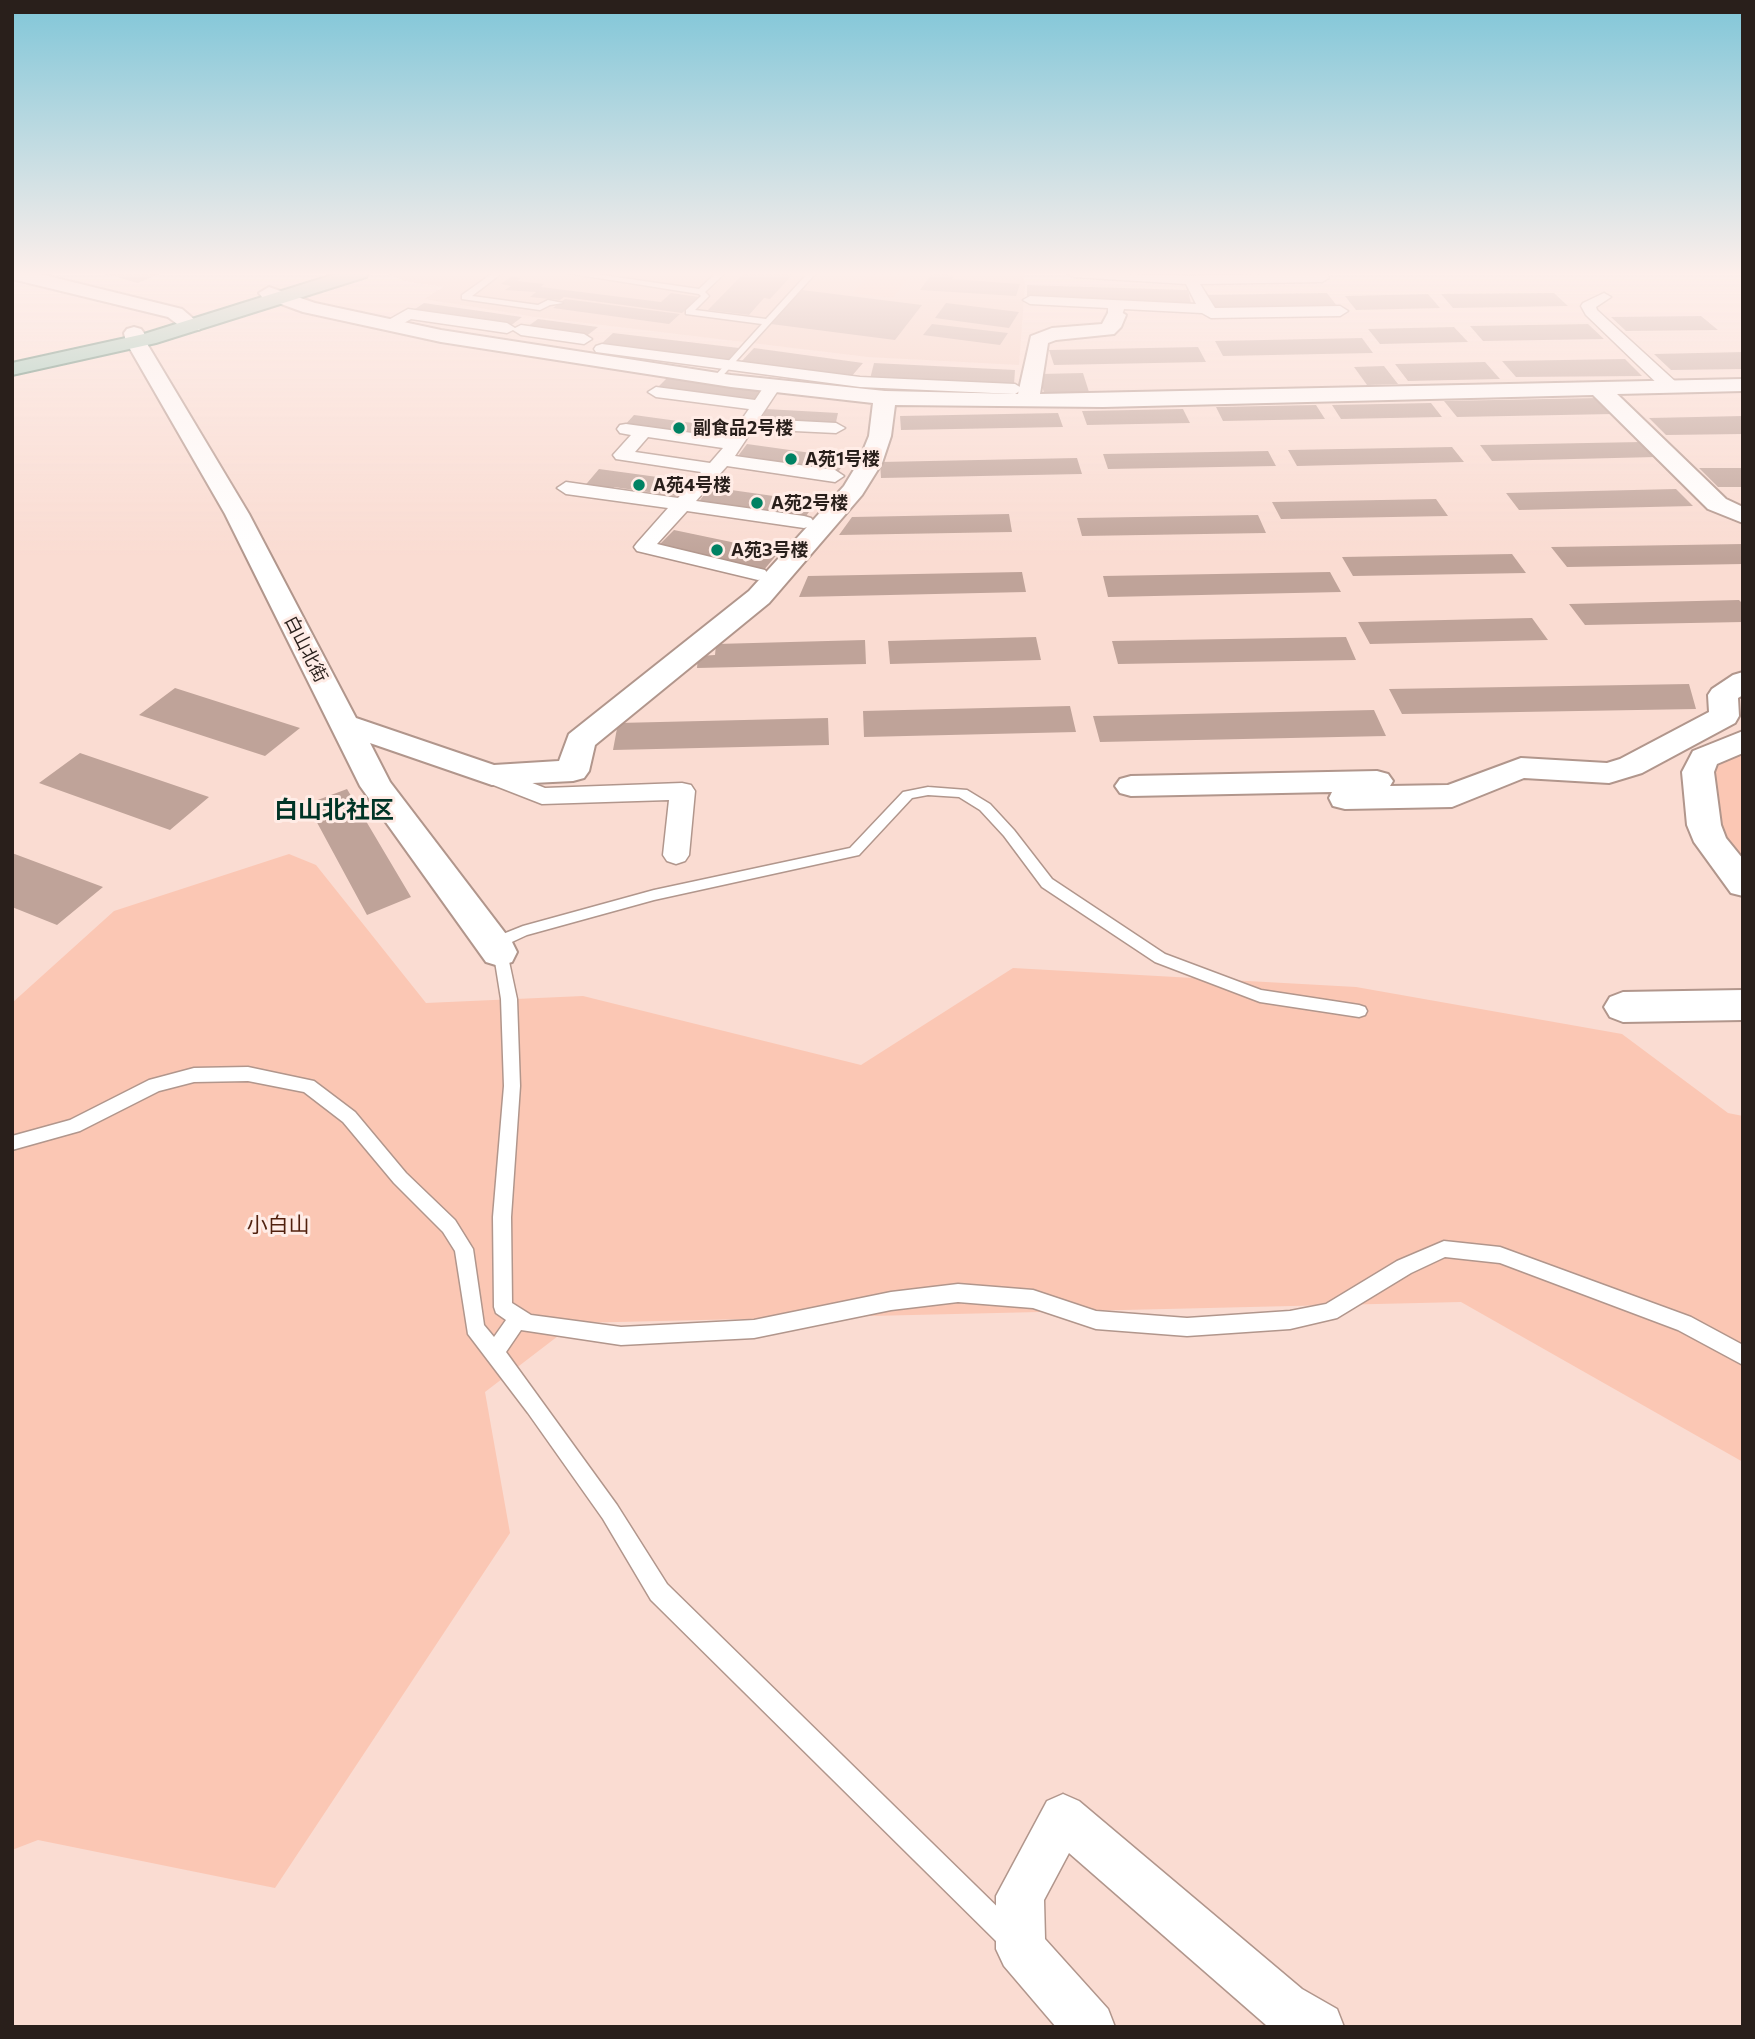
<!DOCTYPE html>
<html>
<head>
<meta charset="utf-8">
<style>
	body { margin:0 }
	#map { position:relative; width:1755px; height:2039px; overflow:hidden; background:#fadcd2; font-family:Commissioner,sans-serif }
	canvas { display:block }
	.frame { position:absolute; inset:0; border:14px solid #291f1b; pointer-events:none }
</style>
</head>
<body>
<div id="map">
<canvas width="1755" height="2039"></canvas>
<div class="frame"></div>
</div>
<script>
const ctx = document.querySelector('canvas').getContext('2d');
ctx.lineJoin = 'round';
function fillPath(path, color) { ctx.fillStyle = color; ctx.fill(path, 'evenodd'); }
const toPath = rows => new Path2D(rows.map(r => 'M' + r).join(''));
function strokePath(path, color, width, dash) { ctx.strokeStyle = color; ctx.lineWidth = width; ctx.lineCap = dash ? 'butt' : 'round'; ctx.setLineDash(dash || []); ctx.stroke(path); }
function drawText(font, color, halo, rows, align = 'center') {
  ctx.font = font + ' Commissioner,"Noto Sans SC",sans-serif'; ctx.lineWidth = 6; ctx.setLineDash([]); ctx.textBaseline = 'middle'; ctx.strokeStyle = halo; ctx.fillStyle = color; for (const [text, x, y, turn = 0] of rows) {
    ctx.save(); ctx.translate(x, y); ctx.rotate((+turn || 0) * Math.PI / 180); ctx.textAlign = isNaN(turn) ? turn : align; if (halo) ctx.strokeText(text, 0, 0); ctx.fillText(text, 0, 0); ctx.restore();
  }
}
fillPath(toPath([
	[393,273,1023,273,1025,286,1019,365,868,357,535,317,424,299,443,287,409,282,389,275]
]), '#f4cfc1');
fillPath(toPath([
	[870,273,884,273,910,276,893,298,853,293],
	[1743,748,1743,871,1716,820,1715,766,1729,753],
	[289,854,316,865,426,1003,583,996,861,1065,1013,968,1356,987,1622,1034,1728,1113,1743,1116,1743,1462,1461,1302,575,1323,485,1392,510,1533,275,1888,38,1840,12,1850,12,1003,114,911]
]), '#fbc7b4');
fillPath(toPath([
	[101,273,161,273,138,283],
	[744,273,794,273,770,299,764,298,749,315,708,310],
	[932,273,954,275,952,279,1020,284,1016,296,920,290],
	[1169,273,1314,273,1316,276,1171,278],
	[512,276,521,278,517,281,544,284,541,287,661,302,671,293,699,297,682,313,564,297,560,300,530,297,536,292,505,290,511,286,501,284],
	[1027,285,1188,290,1191,303,1027,298],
	[802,290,922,305,895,340,771,324],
	[1327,293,1337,306,1210,308,1202,295],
	[1554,293,1568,306,1453,308,1441,294],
	[1428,294,1440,308,1356,310,1345,296],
	[565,299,680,314,669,324,553,308],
	[424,303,522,317,509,327,409,313],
	[946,303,1019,312,1009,328,935,318],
	[1701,316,1718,330,1626,331,1611,317],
	[538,319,598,327,584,338,524,329],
	[932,324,1008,333,1000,345,923,335],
	[1588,324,1604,339,1483,341,1470,326],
	[1454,327,1468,342,1380,344,1368,329],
	[613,333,739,348,727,361,600,345],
	[1362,338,1373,353,1223,356,1215,341],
	[1198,347,1206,362,1054,365,1049,350],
	[754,348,863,363,851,377,740,363],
	[1743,352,1743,369,1671,370,1654,354],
	[1625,359,1642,376,1516,377,1502,361],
	[1485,362,1500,379,1408,381,1395,364],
	[874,363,1015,370,1014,385,870,379],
	[1384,366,1398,384,1367,385,1354,367],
	[1083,373,1089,392,1044,393,1039,374],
	[667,378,765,391,755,403,655,390],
	[1597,398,1613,414,1457,417,1444,401],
	[1431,403,1442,417,1341,419,1332,405],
	[1316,405,1325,419,1223,421,1216,407],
	[766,409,838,413,835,427,760,423],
	[1183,409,1190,423,1087,425,1082,411],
	[1058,413,1063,427,901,430,900,416],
	[634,415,737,429,726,442,622,428],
	[1743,416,1743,434,1666,435,1649,418],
	[1641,442,1656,457,1492,461,1480,445],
	[747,444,847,458,837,474,735,460],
	[1452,447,1464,462,1297,466,1288,450],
	[1268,451,1276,466,1108,469,1103,454],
	[1077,458,1082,474,881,478,880,462],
	[1699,468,1743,468,1743,487,1718,487],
	[599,469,694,482,682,497,614,487,610,493,582,489],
	[710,487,816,502,804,519,697,504],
	[1676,489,1693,506,1519,510,1506,493],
	[1436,499,1448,516,1281,519,1272,502],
	[1009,514,1012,532,839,535,852,517],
	[1258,515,1266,533,1082,536,1077,518],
	[674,530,779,552,763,571,656,548],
	[1743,544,1743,564,1567,567,1551,547],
	[1512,554,1526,573,1353,576,1342,557],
	[1022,572,1026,592,799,597,808,576],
	[1330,572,1341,592,1108,597,1103,576],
	[1739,600,1743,604,1743,622,1585,625,1569,604],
	[1532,618,1548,640,1370,644,1358,622],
	[1036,637,1041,660,890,664,888,641],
	[1346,637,1356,660,1118,664,1112,641],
	[865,640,866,664,697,668,698,656,715,655,716,644],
	[1689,684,1696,709,1402,714,1389,689],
	[175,688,300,728,265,756,139,715],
	[1070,706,1076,732,864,737,863,711],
	[1374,710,1386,736,1100,742,1093,716],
	[828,718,829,745,613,750,618,723],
	[80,753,209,797,170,830,39,783],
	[347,789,411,897,367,915,307,804],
	[12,853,103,887,57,925,12,907]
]), '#bfa399');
const lane = toPath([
	[493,273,502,273,472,296,538,305,548,300,563,303,550,305,540,310,462,299,462,295,493,273],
	[567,273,588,273,699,289,716,273,725,273,705,292,709,296,695,310,766,319,808,273,816,273,717,382,714,381,714,377,762,324,686,314,686,310,701,296,699,294,567,273],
	[928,787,967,790,990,804,1014,830,1052,879,1165,954,1261,990,1359,1005,1365,1007,1367,1011,1365,1015,1359,1017,1260,1002,1155,962,1042,887,1004,836,980,810,959,797,928,795,912,798,859,855,654,900,527,935,501,947,507,952,517,999,520,1086,511,1217,512,1303,531,1315,621,1327,754,1320,891,1292,958,1284,1033,1290,1096,1311,1187,1318,1290,1311,1326,1304,1397,1261,1444,1241,1500,1247,1691,1317,1743,1345,1743,1365,1678,1330,1500,1263,1445,1257,1411,1273,1337,1318,1290,1329,1187,1336,1096,1329,1033,1308,958,1302,891,1310,754,1338,621,1345,521,1330,506,1352,617,1505,667,1584,1019,1928,1023,1937,1019,1946,1010,1950,1001,1946,651,1600,603,1519,528,1413,468,1334,455,1251,443,1232,394,1183,343,1122,304,1092,248,1081,194,1082,159,1091,80,1131,12,1150,12,1136,70,1120,149,1080,194,1068,248,1067,314,1081,355,1112,406,1173,455,1220,473,1249,484,1325,494,1337,506,1320,496,1313,494,1307,493,1217,504,1086,501,999,493,949,486,944,488,940,523,926,654,890,850,848,903,792,928,787]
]);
const street = toPath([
	[1067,273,1191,276,1326,273,1329,278,1322,282,1200,284,1215,308,1340,306,1348,311,1340,316,1211,318,1202,313,1124,309,1121,318,1116,320,1108,315,1108,308,1030,304,1023,300,1030,296,1196,304,1186,284,1074,277,1067,273],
	[1604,293,1611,297,1596,307,1597,310,1677,383,1679,387,1677,391,1665,391,1586,315,1581,306,1583,303,1604,293],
	[408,309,507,323,515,328,521,325,584,334,592,339,584,344,521,335,513,330,507,333,411,319,395,328,385,328,382,325,385,322,408,309],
	[602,344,860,377,1015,384,1023,389,1015,394,860,387,596,352,594,349,596,346,602,344],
	[773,381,781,386,759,419,836,423,845,428,836,433,753,429,735,456,835,470,844,476,835,482,727,466,696,501,804,516,811,518,814,522,811,526,804,528,687,511,657,544,765,570,768,574,765,578,758,580,637,551,634,547,637,543,668,508,566,494,557,488,566,482,678,498,701,472,616,459,613,455,631,435,620,433,617,429,620,425,626,424,729,438,749,409,656,397,648,392,656,387,755,400,767,382,773,381],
	[648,437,723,448,710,463,635,452,648,437],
	[492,767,545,788,682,783,691,785,695,791,689,855,685,861,676,864,667,861,663,855,669,800,542,804,483,781,480,775,483,769,492,767],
	[1063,1794,1079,1801,1302,1989,1337,2009,1344,2027,1266,2025,1069,1853,1044,1900,1045,1939,1108,2009,1115,2027,1056,2027,1004,1966,996,1949,996,1896,1047,1801,1063,1794]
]);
const secondary = toPath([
	[12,273,36,273,182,309,202,326,199,330,185,330,168,317,12,279,12,273],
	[269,287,315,303,441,330,731,375,885,391,1018,394,1031,336,1052,328,1102,324,1109,311,1116,309,1126,315,1121,327,1114,334,1056,340,1048,343,1040,394,1743,379,1743,391,1617,394,1726,499,1743,507,1743,523,1708,509,1593,395,1103,407,895,405,891,436,882,463,862,495,769,603,595,745,589,771,584,778,573,781,492,785,370,743,390,782,512,942,517,952,512,962,499,966,486,962,360,786,225,514,126,342,124,333,127,329,134,327,141,329,144,333,146,342,249,514,356,718,494,765,559,761,569,734,749,591,844,486,858,463,869,436,873,403,731,387,441,342,303,312,262,297,259,293,269,287],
	[1743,672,1743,695,1738,698,1739,716,1735,723,1642,773,1609,783,1524,778,1452,807,1345,809,1333,806,1329,798,1332,792,1131,796,1120,793,1115,786,1120,779,1131,776,1377,771,1388,774,1393,781,1390,786,1448,785,1521,758,1607,763,1620,759,1709,712,1708,695,1712,689,1733,675,1743,672],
	[1743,731,1743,753,1717,764,1714,772,1721,825,1726,838,1743,859,1743,896,1731,893,1694,842,1687,825,1682,772,1693,751,1743,731],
	[1743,990,1743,1020,1623,1022,1610,1017,1604,1007,1610,997,1623,992,1743,990]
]);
const primary = toPath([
	[339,273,368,273,366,277,156,343,12,375,12,363,144,334,339,273]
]);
strokePath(lane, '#b1968c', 3);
strokePath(street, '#b1968c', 3);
strokePath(secondary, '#b1968c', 4);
strokePath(primary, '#36715c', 4);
fillPath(lane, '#fff');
fillPath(street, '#fff');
fillPath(secondary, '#fff');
fillPath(primary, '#8bc4b2');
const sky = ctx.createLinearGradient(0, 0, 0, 559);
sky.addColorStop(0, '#80c6d8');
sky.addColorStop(0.49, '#fdefeb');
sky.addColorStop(1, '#fdefeb00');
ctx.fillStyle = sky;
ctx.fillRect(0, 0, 1755, 559);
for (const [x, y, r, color] of [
	[679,428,7,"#008263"],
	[791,459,7,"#008263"],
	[639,485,7,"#008263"],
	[757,503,7,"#008263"],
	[717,550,7,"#008263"]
]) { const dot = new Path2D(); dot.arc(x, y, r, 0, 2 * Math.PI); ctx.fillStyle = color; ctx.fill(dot); strokePath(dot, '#ffece6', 2.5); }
drawText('bold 18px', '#291f1b', '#ffece6', [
	["副食品2号楼",693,428],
	["A苑1号楼",805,459],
	["A苑4号楼",653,485],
	["A苑2号楼",771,503],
	["A苑3号楼",731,550]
], 'left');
drawText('18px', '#291f1b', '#ffece6', [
	["白山北街",306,649,63]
]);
drawText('21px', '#51210e', '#ffece6', [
	["小白山",278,1225]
]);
drawText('bold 24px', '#003426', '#ffece6', [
	["白山北社区",334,810]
]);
</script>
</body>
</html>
